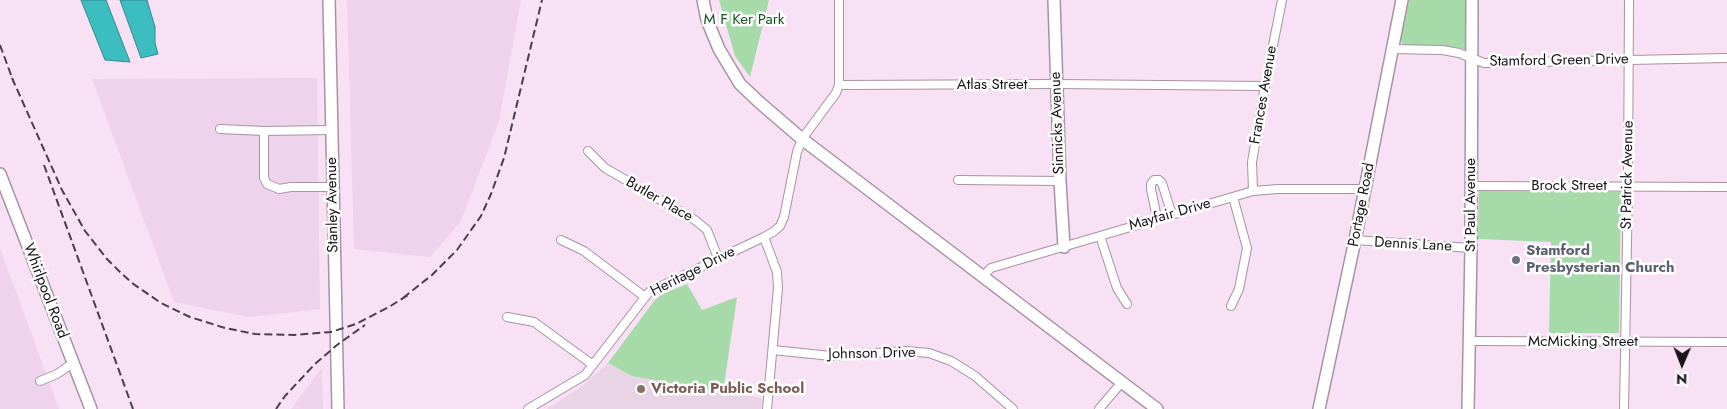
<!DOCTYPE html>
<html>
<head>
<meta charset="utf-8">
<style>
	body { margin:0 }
	#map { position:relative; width:1727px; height:409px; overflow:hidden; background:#f8e1f5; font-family:Jost,sans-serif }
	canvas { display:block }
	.north { position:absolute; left:1657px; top:339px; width:50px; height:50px; -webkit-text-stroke:4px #fff; paint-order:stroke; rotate:181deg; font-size:14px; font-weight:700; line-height:20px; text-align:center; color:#1b131a }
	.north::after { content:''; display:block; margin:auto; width:18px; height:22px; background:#1b131a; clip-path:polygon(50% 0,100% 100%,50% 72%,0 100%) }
</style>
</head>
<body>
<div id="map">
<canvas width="1727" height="409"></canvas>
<div class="north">N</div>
</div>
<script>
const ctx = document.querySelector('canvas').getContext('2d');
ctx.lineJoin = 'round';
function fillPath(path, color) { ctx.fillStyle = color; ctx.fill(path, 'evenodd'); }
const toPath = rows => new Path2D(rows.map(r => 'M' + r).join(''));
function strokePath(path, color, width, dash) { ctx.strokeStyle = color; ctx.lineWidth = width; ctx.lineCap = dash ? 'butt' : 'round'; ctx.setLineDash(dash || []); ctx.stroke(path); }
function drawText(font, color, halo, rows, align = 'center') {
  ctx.font = font + ' Jost,sans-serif'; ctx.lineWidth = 5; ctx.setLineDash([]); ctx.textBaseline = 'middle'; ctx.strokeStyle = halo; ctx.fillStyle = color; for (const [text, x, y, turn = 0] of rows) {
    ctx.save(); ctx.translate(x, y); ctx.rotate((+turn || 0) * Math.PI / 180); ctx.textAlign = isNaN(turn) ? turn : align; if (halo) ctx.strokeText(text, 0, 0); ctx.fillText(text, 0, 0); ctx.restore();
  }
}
fillPath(toPath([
	[347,0,521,0,499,121,461,221,430,257,354,249],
	[317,78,320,309,249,317,174,302,92,79],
	[0,248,59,409,0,409],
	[322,368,323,409,291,409]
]), '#efd2eb');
fillPath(toPath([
	[608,363,632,376,762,398,761,409,547,409,582,386]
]), '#e8d4e4');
fillPath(toPath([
	[719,0,769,0,750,77,735,56],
	[1409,0,1467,0,1468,45,1465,49,1447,46,1415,45,1406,46,1402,43,1400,38],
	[1479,191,1621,192,1619,333,1549,333,1551,242,1478,239],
	[687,284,702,310,737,297,723,392,632,376,608,363,654,301,662,294]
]), '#a6dba9');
const water = toPath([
	[81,0,106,0,130,62,105,60,81,0],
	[120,0,147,0,155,27,155,43,158,54,141,58,120,0]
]);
fillPath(water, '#3cbdbf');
strokePath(water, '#328a8e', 1);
const street = toPath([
	[1392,49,1442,50,1459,53,1484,63,1727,58],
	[839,85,1056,84,1265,86],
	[220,129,264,131,331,130],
	[264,131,264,178,267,184,279,189,291,187,332,187],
	[588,151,605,168,695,220,707,230,718,258],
	[958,180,1060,181],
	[1471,186,1727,187],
	[1253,191,1252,162,1265,86,1282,0],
	[1157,218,1151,189,1151,184,1154,180,1159,180,1162,183,1172,215],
	[1100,236,1117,288,1127,304],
	[764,237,777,272,778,288,767,409],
	[561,240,584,251,645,297],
	[1355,240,1471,248],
	[983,276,991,268,1253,191,1278,189,1365,189],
	[1231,306,1239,289,1247,248,1233,197],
	[507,317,534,322,593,365],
	[1470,341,1727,342],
	[773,350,831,356,906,351,929,353,951,361,975,376,1013,409],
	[40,381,57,374,73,363],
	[528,409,585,375,649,292,764,237,773,232,780,226,784,217,797,152,802,139,836,93,839,85,839,0],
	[1099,409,1122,382],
	[1624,409,1628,186,1629,0]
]);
const secondary = toPath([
	[329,0,338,409],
	[703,0,707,20,719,49,740,84,759,102,802,139,1157,409],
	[1054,0,1060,181,1064,247],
	[0,174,91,409],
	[1319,409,1355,240,1402,0],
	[1468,409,1471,248,1472,0]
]);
strokePath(street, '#a892a5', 10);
strokePath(secondary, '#a892a5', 14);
strokePath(street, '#fff', 8);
strokePath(secondary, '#fff', 11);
strokePath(toPath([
	[0,45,14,83],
	[12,78,62,190,85,231,107,259,119,271,132,283,161,303,190,317,225,328,255,334,294,335,331,332,356,324,389,307,408,295],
	[44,165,133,409],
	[403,298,432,275,457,250,481,216,491,194,504,158,542,0],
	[276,409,285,396,315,364,337,345,365,325]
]), '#4a3f49', 2, [8, 4]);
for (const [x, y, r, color] of [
	[1516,260,5,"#6b7280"],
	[641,389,5,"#8d6e63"]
]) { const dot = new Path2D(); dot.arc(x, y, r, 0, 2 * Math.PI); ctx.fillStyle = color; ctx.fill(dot); strokePath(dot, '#fff', 2); }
drawText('15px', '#13581f', '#fff', [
	["M F Ker Park",744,20]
]);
drawText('15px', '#1b131a', '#fff', [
	["Stamford Green Drive",1559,61,-1],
	["Atlas Street",992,85],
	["Frances Avenue",1264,95,-80],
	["Sinnicks Avenue",1058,123,-92],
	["St Patrick Avenue",1628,175,-89],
	["Brock Street",1569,186],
	["Butler Place",659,200,30],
	["Stanley Avenue",333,205,-91],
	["Portage Road",1362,205,-79],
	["St Paul Avenue",1471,205,-90],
	["Mayfair Drive",1170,215,-16],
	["Dennis Lane",1413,245,3],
	["Heritage Drive",693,272,-27],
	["Whirlpool Road",45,291,69],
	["McMicking Street",1583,342],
	["Johnson Drive",872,354,-1]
]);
drawText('bold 15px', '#5b616d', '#fff', [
	["Stamford",1526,251],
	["Presbysterian Church",1526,268]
], 'left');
drawText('bold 15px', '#785e54', '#fff', [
	["Victoria Public School",651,389]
], 'left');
</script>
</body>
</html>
